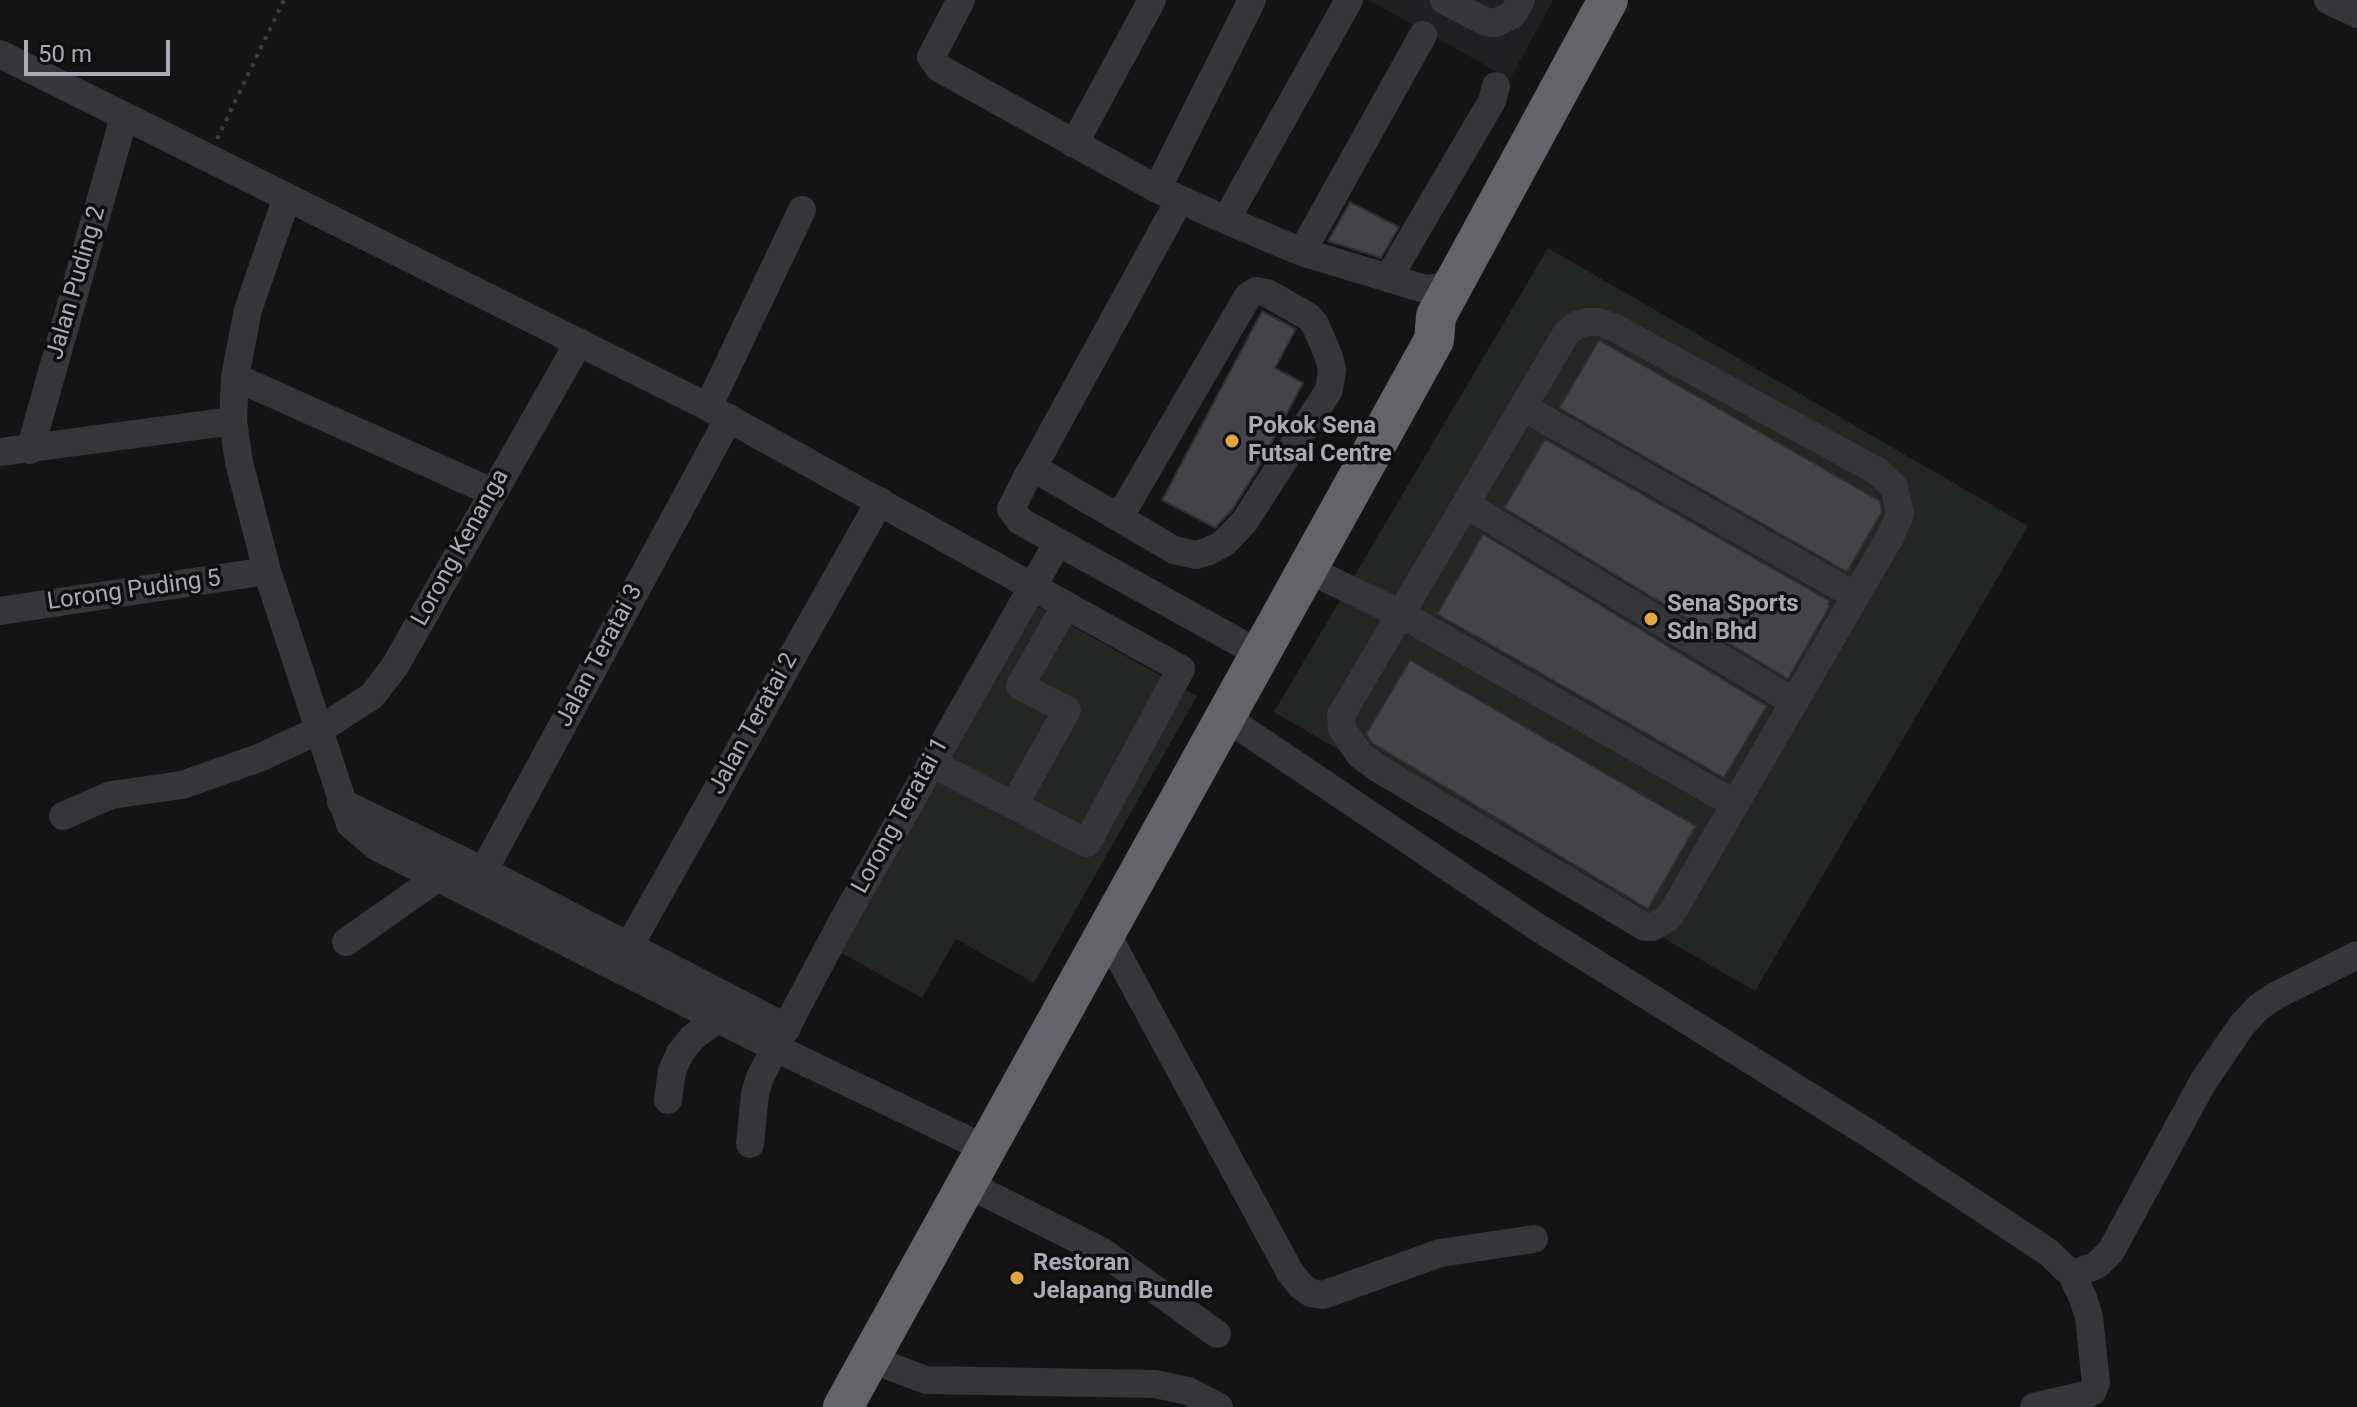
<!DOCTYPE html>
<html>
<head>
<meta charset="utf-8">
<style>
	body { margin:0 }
	#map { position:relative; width:2357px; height:1407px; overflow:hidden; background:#141415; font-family:Roboto,sans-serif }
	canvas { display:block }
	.scale { position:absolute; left:24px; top:40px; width:146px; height:36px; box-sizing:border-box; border:4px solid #a7abb4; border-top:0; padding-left:10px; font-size:24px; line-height:28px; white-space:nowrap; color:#a7abb4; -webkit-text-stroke:6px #0f0f10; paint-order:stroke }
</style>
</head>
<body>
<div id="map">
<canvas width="2357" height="1407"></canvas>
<div class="scale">50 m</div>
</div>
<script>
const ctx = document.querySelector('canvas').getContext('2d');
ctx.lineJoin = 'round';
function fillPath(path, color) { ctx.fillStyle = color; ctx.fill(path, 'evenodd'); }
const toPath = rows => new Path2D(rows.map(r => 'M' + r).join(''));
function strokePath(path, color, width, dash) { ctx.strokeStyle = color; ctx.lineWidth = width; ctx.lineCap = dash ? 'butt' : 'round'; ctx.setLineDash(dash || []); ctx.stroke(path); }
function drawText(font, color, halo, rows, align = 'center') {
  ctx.font = font + ' Roboto,sans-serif'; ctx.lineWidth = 7; ctx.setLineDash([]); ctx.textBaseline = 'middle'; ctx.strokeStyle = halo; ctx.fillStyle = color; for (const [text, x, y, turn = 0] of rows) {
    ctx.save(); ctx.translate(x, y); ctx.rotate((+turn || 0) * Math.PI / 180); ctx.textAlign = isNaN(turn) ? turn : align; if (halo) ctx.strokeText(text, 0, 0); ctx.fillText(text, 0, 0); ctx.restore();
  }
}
fillPath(toPath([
	[1369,0,1553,0,1510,79]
]), '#202022');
fillPath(toPath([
	[1548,248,2028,526,1755,991,1274,712],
	[1035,605,1197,696,1034,983,956,939,922,998,838,951]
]), '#202821');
const building = toPath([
	[1350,202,1399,227,1381,258,1328,241,1350,202],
	[1262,311,1296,329,1275,368,1303,383,1255,474,1232,510,1215,528,1162,500,1262,311],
	[1599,340,1880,501,1882,512,1847,572,1559,408,1599,340],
	[1545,439,1830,601,1828,604,1830,606,1788,679,1504,508,1545,439],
	[1483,534,1767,706,1724,778,1437,614,1483,534],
	[1410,660,1696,826,1648,909,1372,743,1366,734,1410,660]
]);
fillPath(building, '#434448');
strokePath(building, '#2e2e31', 2);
strokePath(toPath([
	[217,139,284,0]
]), '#3b3d41', 4, [4, 6]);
strokePath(toPath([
	[961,0,931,57,939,68,1157,189,1226,220,1302,252,1425,289,1453,285],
	[1444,0,1486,22,1495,23,1512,15,1521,0],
	[2328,0,2357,14],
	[0,54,708,407,1181,669,1087,843,931,763],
	[1074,144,1152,0],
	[1157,189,1252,0],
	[287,197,248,310,235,377,233,421,239,462,267,571,350,824,377,847,776,1048,986,1149],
	[1226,220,1349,0],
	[1302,252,1423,35],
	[1389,277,1492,101,1496,86],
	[1588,322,1599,322,1615,328,1877,471,1894,487,1900,514,1890,537,1673,911,1668,918,1653,927,1645,927,1379,769,1360,755,1342,729,1341,715,1566,334,1576,325,1588,322],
	[235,377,492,492],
	[708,407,802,210],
	[1523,407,1856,596],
	[30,450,124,117],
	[0,452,233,421],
	[1031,471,1180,199],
	[1467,505,1794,702],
	[1119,518,1248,296,1256,291,1267,293,1309,317,1315,324,1329,357,1332,370,1329,390,1245,521,1224,543,1209,551,1196,555,1174,550,1037,470,1029,473,1011,509,1020,521,1260,654],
	[1307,569,1401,614,1735,804],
	[0,611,267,571],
	[1225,717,1534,925,1868,1133,2048,1252,2072,1275,2083,1298,2089,1317,2096,1383,2092,1392,2085,1395,2034,1407],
	[341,802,484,871,787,1028],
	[1014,805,1067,710,1020,686,1066,605],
	[63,816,111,795,182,785,259,758,319,730,372,696,395,666,579,342],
	[471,894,729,418],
	[1106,933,1290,1272,1301,1286,1311,1293,1323,1295,1440,1253,1534,1239],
	[346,942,437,878],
	[628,948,880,501],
	[668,1100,672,1071,680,1053,692,1038,718,1018],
	[750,1144,755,1094,760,1077,842,922,1058,542],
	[967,1184,1103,1252,1217,1334],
	[2072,1275,2097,1265,2111,1251,2203,1082,2242,1025,2259,1007,2275,996,2357,955],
	[870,1359,926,1380,1155,1384,1188,1391,1219,1407]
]), '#35363a', 28);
strokePath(toPath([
	[843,1407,1434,340,1436,316,1440,309,1608,0]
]), '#62646b', 40);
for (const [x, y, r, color] of [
	[1232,441,8,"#e1a640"],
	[1651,619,8,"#e1a640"],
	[1017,1278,8,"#e1a640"]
]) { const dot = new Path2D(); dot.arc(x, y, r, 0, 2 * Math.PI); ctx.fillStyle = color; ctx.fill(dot); strokePath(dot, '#0f0f10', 3); }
drawText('24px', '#a7abb4', '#0f0f10', [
	["Jalan Puding 2",77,283,-74],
	["Lorong Kenanga",461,548,-61],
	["Lorong Puding 5",134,591,-8],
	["Jalan Teratai 3",600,656,-62],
	["Jalan Teratai 2",754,724,-61],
	["Lorong Teratai 1",901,816,-61]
]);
drawText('bold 24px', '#a7abb4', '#0f0f10', [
	["Pokok Sena",1248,427],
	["Futsal Centre",1248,455],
	["Sena Sports",1667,605],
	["Sdn Bhd",1667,633],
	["Restoran",1033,1264],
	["Jelapang Bundle",1033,1292]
], 'left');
</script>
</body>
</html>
